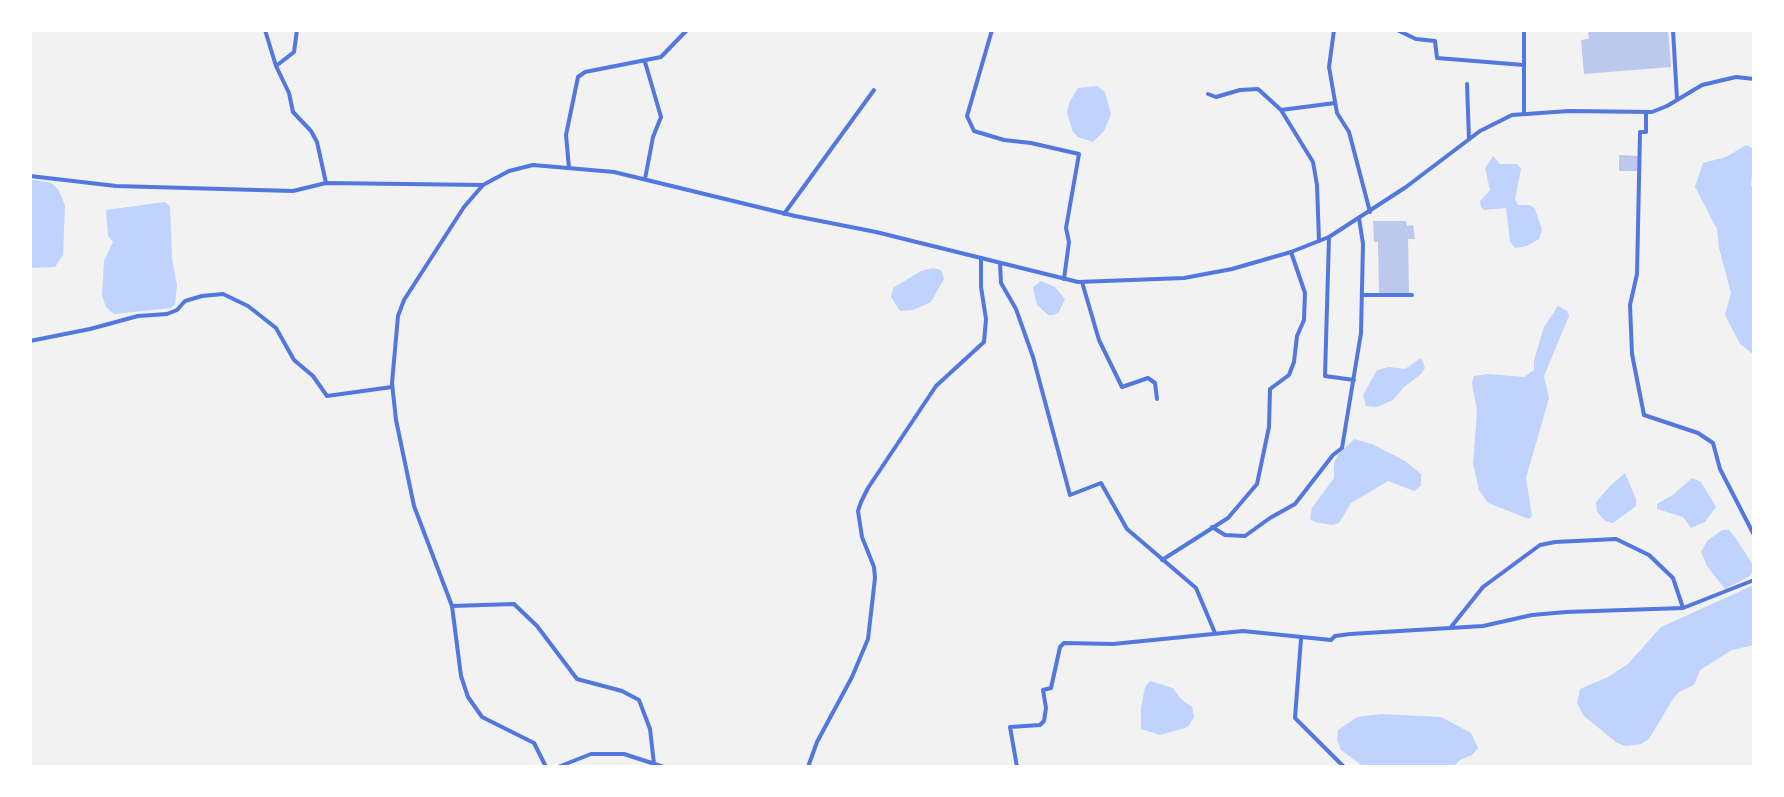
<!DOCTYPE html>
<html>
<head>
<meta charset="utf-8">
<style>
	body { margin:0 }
	#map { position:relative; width:1784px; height:797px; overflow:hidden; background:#f2f2f2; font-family:"Noto Sans",sans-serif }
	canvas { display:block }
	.frame { position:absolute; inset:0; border:32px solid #fff; pointer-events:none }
</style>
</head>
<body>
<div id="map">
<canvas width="1784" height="797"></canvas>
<div class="frame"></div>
</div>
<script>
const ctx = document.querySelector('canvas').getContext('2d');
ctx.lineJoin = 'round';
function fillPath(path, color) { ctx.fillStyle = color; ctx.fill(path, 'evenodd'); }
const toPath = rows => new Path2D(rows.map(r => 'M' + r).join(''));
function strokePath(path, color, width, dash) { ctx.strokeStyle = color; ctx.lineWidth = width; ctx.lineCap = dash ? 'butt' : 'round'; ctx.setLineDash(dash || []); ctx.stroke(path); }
fillPath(toPath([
	[1097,86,1105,92,1111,114,1104,131,1093,142,1078,137,1073,132,1067,113,1069,103,1078,88],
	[1746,145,1754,149,1751,185,1754,193,1754,355,1740,344,1725,315,1731,293,1719,248,1717,229,1695,187,1703,163,1726,157],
	[1493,156,1500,164,1517,164,1521,169,1515,199,1518,205,1530,205,1535,209,1542,230,1539,239,1527,246,1515,248,1510,242,1506,208,1485,210,1481,207,1480,201,1490,190,1485,168],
	[35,180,51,183,58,189,65,205,63,255,55,267,30,268,30,181],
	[165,202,170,206,172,259,177,285,175,304,171,308,114,314,106,307,102,296,104,261,113,242,108,236,106,210],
	[933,268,941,270,944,279,931,302,913,310,900,311,891,297,893,288,921,271],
	[1041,281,1055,287,1065,299,1059,312,1054,315,1048,315,1037,305,1033,287],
	[1558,306,1567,311,1569,316,1544,376,1549,398,1526,478,1532,516,1529,519,1488,503,1479,490,1473,464,1477,411,1472,383,1474,376,1488,374,1524,377,1534,370,1534,360,1544,327],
	[1421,358,1425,368,1421,374,1404,387,1393,400,1377,407,1366,406,1363,395,1377,370,1389,367,1405,369],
	[1354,439,1372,444,1405,461,1421,474,1421,486,1414,491,1388,481,1351,503,1339,523,1332,525,1315,522,1310,519,1312,508,1334,478,1334,463,1338,455],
	[1625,473,1636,499,1636,506,1613,523,1605,521,1597,512,1596,502,1610,486],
	[1692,478,1701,482,1716,507,1705,522,1691,528,1683,517,1657,509,1657,504,1674,494],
	[1722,530,1729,530,1735,537,1754,567,1750,576,1725,589,1707,566,1701,552,1707,541],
	[1754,585,1754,645,1732,650,1700,670,1694,685,1679,692,1673,699,1649,739,1641,744,1626,746,1617,743,1584,716,1577,703,1580,689,1608,677,1628,664,1661,627],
	[1150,681,1173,688,1181,699,1192,707,1194,717,1188,727,1160,735,1141,729,1141,708,1145,687],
	[1381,714,1441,717,1471,733,1478,748,1472,755,1460,760,1453,767,1364,767,1341,750,1337,740,1338,730,1357,717]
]), '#bfd3fe');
fillPath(toPath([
	[1588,30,1668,30,1671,67,1584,74,1581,40,1589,39],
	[1619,155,1638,156,1638,171,1619,171],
	[1373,221,1406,221,1407,226,1413,225,1415,239,1408,239,1409,293,1379,293,1378,242,1374,242]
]), '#bdc9ec');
strokePath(toPath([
	[265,30,276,66,289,93,293,112,311,131,317,142,326,183],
	[992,30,967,116,974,131,1004,140,1031,143,1079,154,1066,228,1069,242,1064,279],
	[1334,30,1329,67,1337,113,1349,132,1370,212],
	[1397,30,1416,39,1435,41,1437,58,1524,65],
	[1524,30,1524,114],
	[1673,30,1677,99],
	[645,62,661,117,653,137,645,179],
	[276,66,294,52,297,30],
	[1467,84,1469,139],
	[1208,94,1216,97,1240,90,1258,89,1281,110,1335,103],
	[1281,110,1313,162,1317,185,1319,241],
	[1646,112,1646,132,1640,132,1637,274,1630,305,1632,354,1644,415,1698,433,1713,443,1720,469,1754,535],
	[569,168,566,135,578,77,585,72,661,57,687,30],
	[784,214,874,90],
	[1329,237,1325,376,1354,380],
	[1000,263,1001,283,1016,309,1033,357,1070,495,1101,483,1127,529,1196,588,1215,633],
	[1082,282,1099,340,1122,387,1148,378,1155,383,1157,399],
	[1362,295,1412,295],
	[30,341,90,329,138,316,167,314,177,310,185,301,202,296,223,294,248,306,276,328,294,360,313,376,327,396,392,387],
	[1212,527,1225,535,1245,536,1270,518,1295,504,1333,455,1342,448,1361,333,1363,244,1359,218],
	[1162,560,1228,518,1257,484,1269,427,1270,389,1289,375,1294,362,1297,336,1304,320,1305,293,1291,252],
	[452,606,514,604,537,626,577,679,622,691,639,700,650,729,654,764],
	[1451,627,1483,587,1540,545,1555,542,1616,539,1649,555,1673,578,1683,608,1754,580],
	[1301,639,1295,718,1344,767],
	[558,767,591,754,624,754,664,767],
	[808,767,817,742,852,677,868,639,875,578,874,567,862,537,858,511,861,502,868,488,936,386,984,342,986,319,981,287,981,258],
	[1017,767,1010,727,1040,725,1044,721,1046,708,1043,690,1051,688,1060,647,1064,643,1113,644,1243,631,1331,640,1335,636,1350,634,1483,626,1532,615,1566,612,1683,608]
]), '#5277de', 4);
strokePath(toPath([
	[30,176,116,186,293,191,326,183,483,185],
	[546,767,534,743,482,717,468,697,461,676,452,606,414,506,396,420,392,383,398,316,404,300,464,207,483,185,509,171,533,165,614,172,795,216,876,232,1078,282,1184,278,1232,269,1291,252,1329,237,1406,187,1480,131,1512,115,1569,111,1652,112,1667,106,1702,85,1736,77,1754,79]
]), '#5277de', 4);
</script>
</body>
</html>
